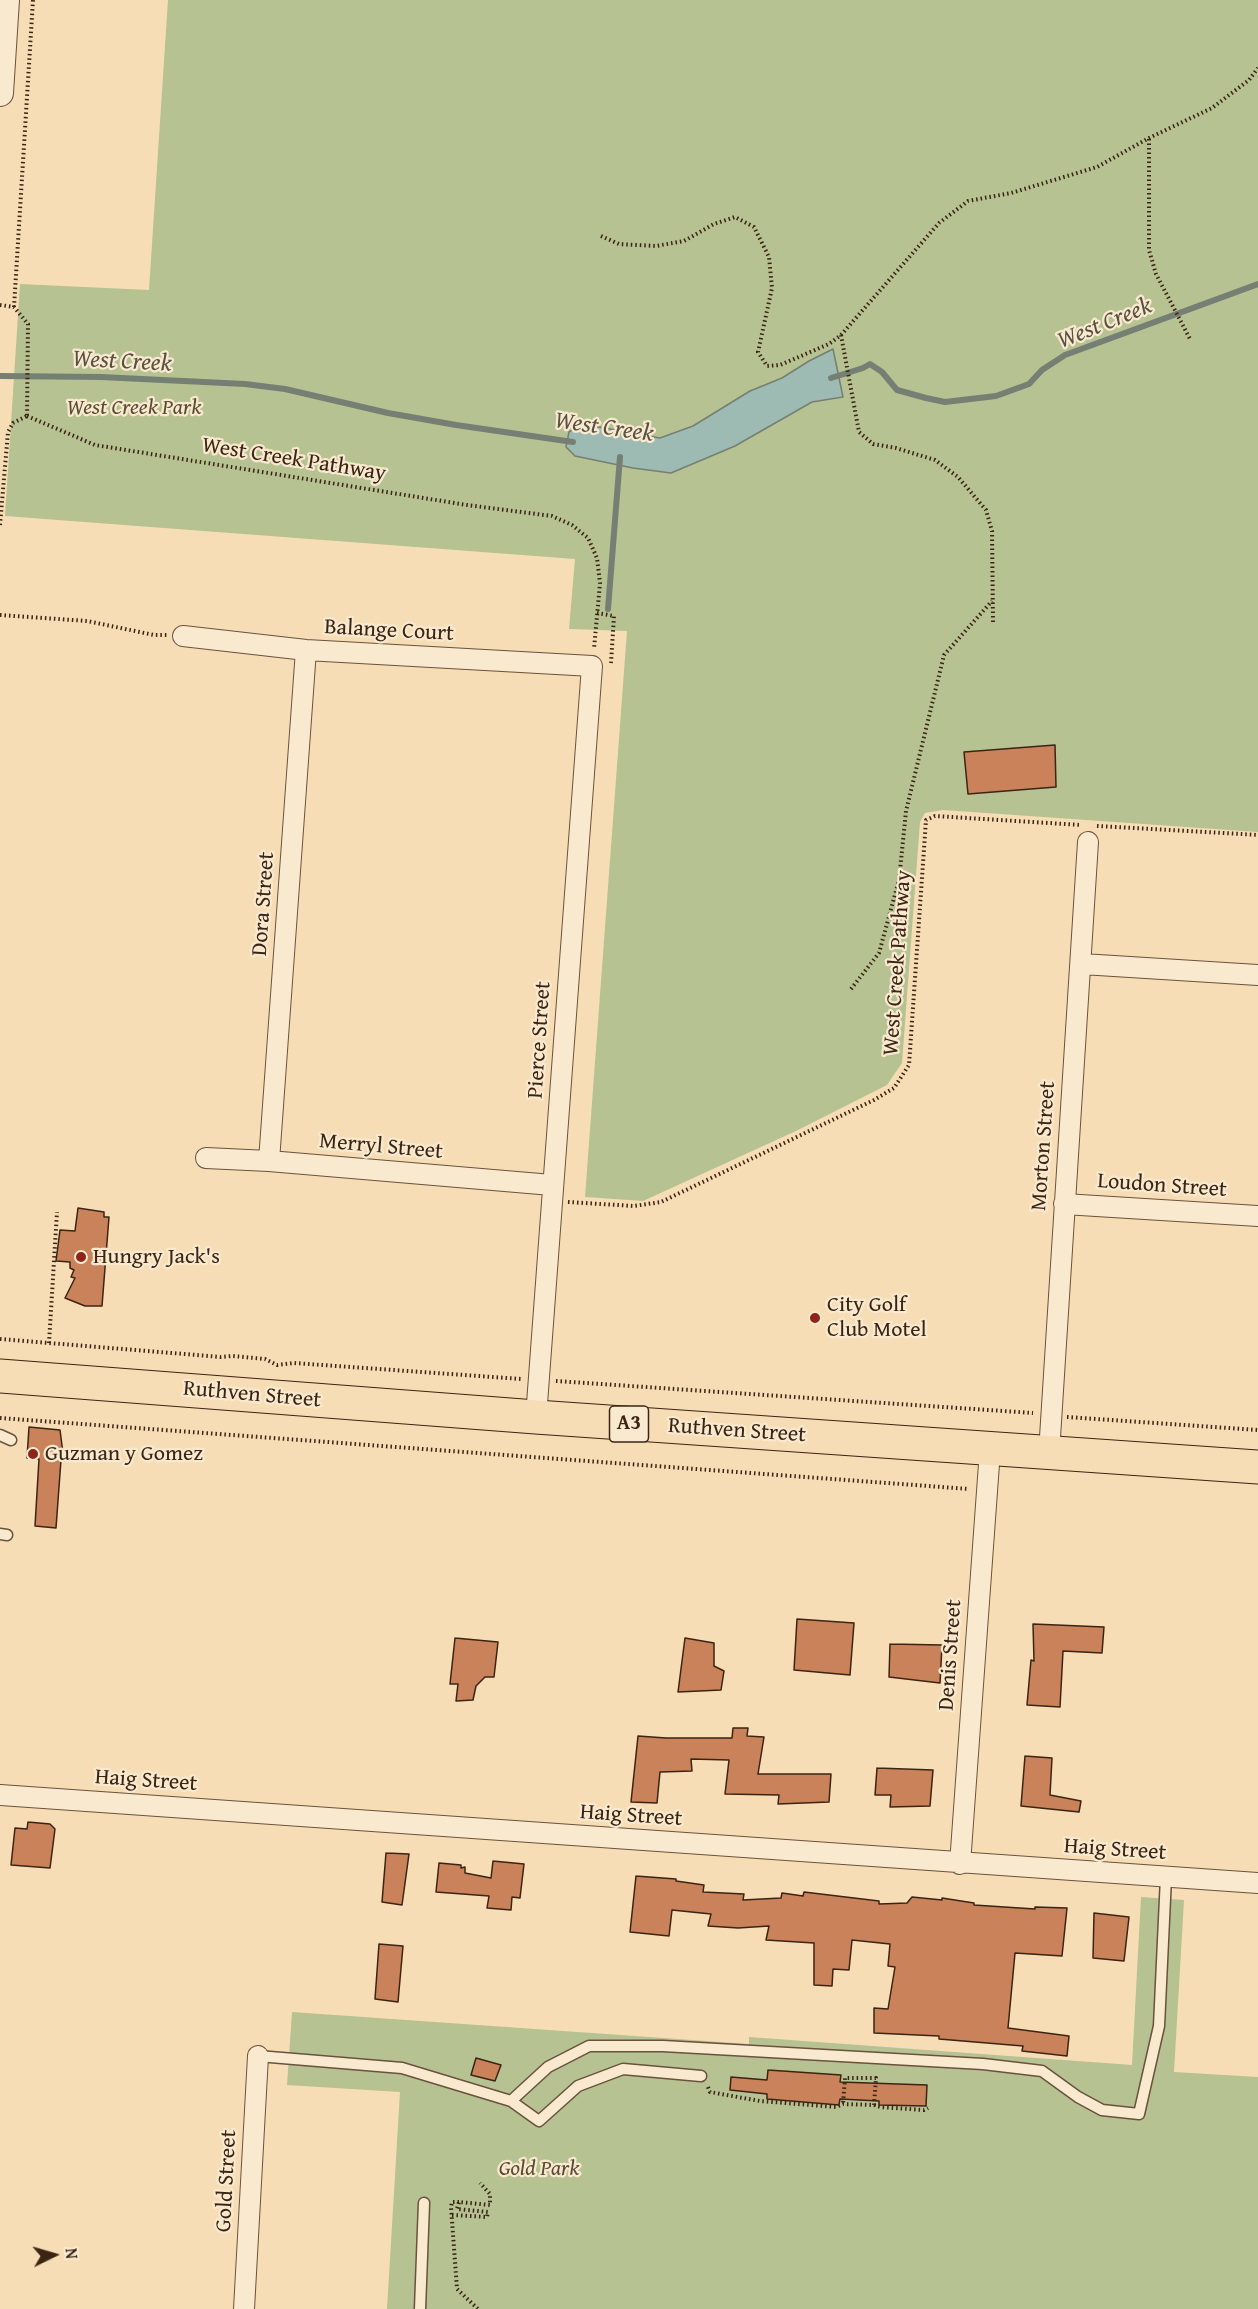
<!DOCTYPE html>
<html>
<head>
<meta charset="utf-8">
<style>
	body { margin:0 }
	#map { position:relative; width:1258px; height:2309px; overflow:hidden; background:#f6ddb5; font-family:"Gentium Book Plus",serif }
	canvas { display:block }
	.north { position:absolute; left:24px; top:2225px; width:60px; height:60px; -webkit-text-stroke:4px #f9e9cf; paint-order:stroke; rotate:85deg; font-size:16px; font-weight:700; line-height:24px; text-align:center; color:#3b2414 }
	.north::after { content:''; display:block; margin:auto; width:21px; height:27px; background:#3b2414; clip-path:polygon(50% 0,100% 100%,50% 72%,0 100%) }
</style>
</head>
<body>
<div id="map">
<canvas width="1258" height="2309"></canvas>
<div class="north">N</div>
</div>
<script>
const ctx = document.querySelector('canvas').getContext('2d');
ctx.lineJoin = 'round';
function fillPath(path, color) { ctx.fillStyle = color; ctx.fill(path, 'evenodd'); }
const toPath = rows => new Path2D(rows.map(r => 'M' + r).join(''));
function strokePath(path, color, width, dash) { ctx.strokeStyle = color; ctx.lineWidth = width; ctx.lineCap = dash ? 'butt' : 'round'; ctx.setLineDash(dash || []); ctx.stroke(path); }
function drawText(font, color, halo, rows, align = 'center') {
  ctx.font = font + ' "Gentium Book Plus",serif'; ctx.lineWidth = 4.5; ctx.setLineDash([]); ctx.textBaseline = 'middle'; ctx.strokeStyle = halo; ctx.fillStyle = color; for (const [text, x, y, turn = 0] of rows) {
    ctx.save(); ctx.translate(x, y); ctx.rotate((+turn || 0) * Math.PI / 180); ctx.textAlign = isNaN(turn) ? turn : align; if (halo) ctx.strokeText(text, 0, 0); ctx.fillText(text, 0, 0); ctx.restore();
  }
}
fillPath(toPath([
	[168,0,1258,0,1258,832,943,810,925,813,920,822,902,1063,887,1085,796,1131,643,1201,585,1197,627,631,569,629,575,559,5,516,20,284,149,290],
	[1141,1897,1184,1900,1174,2072,1258,2077,1258,2309,387,2309,400,2092,287,2085,292,2012,749,2044,749,2037,1132,2065]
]), '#b6c292');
const water = toPath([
	[833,349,843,397,812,402,735,446,671,473,633,468,575,456,566,447,569,432,582,424,660,438,693,426,750,391,782,378,809,361,833,349]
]);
fillPath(water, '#9dbbb2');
strokePath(water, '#767f73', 1.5);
strokePath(toPath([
	[0,376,101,377,245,384,285,389,388,413,456,425,573,442],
	[831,378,863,368,870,364,882,372,897,390,926,398,945,402,996,396,1029,384,1042,370,1065,355,1258,284],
	[608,609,620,457]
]), '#767f73', 6);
const building = toPath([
	[1055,745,1056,787,968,794,964,752,1055,745],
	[78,1208,104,1212,104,1217,109,1217,102,1306,85,1306,65,1298,75,1278,71,1277,74,1270,70,1268,70,1262,56,1261,60,1230,75,1231,78,1208],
	[29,1427,60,1430,64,1461,61,1460,56,1528,35,1526,39,1459,27,1458,29,1427],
	[797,1619,854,1623,850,1675,794,1670,797,1619],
	[1033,1624,1104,1627,1102,1653,1063,1651,1060,1707,1027,1705,1031,1660,1034,1661,1033,1624],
	[455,1638,498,1642,494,1677,485,1677,476,1686,473,1700,456,1701,458,1684,450,1684,455,1638],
	[685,1638,714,1643,714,1666,724,1671,721,1690,678,1692,685,1638],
	[890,1644,942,1645,940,1683,889,1677,890,1644],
	[733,1728,748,1728,747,1736,764,1737,758,1774,831,1774,829,1802,778,1804,779,1795,725,1794,729,1760,691,1759,692,1771,660,1772,657,1803,631,1802,638,1736,666,1738,732,1738,733,1728],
	[1025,1756,1052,1758,1050,1795,1081,1801,1079,1812,1021,1806,1025,1756],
	[877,1768,933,1770,930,1806,890,1807,891,1795,875,1795,877,1768],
	[28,1822,50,1824,55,1829,50,1868,11,1865,15,1828,27,1829,28,1822],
	[386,1853,409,1854,402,1905,382,1902,386,1853],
	[493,1861,524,1864,520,1898,512,1897,511,1910,487,1908,489,1896,436,1892,439,1863,461,1865,461,1868,465,1867,465,1873,491,1878,493,1861],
	[636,1876,676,1879,676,1881,704,1885,703,1892,744,1894,743,1900,781,1898,782,1893,803,1896,804,1892,879,1901,879,1904,907,1903,912,1897,942,1900,942,1898,974,1903,974,1905,1035,1909,1035,1907,1067,1908,1062,1956,1015,1953,1008,2028,1069,2036,1067,2056,1022,2051,1023,2046,939,2039,939,2036,874,2033,874,2008,888,2009,895,1967,888,1966,890,1944,852,1940,849,1970,833,1969,832,1986,814,1985,814,1943,766,1940,769,1926,738,1928,708,1926,711,1914,672,1910,669,1936,630,1932,636,1876],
	[1094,1913,1129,1917,1124,1961,1093,1958,1094,1913],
	[379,1944,403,1946,398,2002,375,1999,379,1944],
	[476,2058,501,2065,495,2081,471,2075,476,2058],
	[768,2070,841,2075,840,2082,927,2085,926,2106,879,2105,879,2101,840,2099,839,2105,767,2099,767,2094,730,2090,731,2077,767,2080,768,2070]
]);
fillPath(building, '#ca825a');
strokePath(building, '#3b2414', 1.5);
const service = toPath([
	[0,1435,11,1440],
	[0,1534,7,1535],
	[258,2056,402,2068,511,2101,539,2121,578,2086,623,2069,701,2076],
	[511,2101,548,2067,589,2046,663,2046,983,2064,1042,2071,1078,2097,1102,2110,1139,2114,1159,2026,1166,1877],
	[420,2309,424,2203]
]);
const minor = toPath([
	[183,636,306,650,592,666,536,1417],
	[1082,964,1258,975],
	[206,1158,269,1161,552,1185],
	[269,1161,306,650],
	[1064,1204,1258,1216],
	[1049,1453,1088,842],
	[0,1795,1258,1883],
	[960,1864,990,1450],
	[244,2309,258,2056]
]);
const tertiary = toPath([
	[0,93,6,0]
]);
const trunk = toPath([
	[0,1376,536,1417,1258,1467]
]);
strokePath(service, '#6a523c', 13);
strokePath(minor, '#6a523c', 22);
strokePath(tertiary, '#6a523c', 28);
strokePath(trunk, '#3b2414', 35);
strokePath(toPath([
	[1149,139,1149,250,1156,274,1190,339],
	[601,236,619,244,656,246,684,241,714,224,735,217,754,227,769,257,772,288,758,352,767,366,780,365,829,344,841,335,859,432,873,444,896,448,935,460,958,477,986,510,992,531,993,623],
	[0,305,14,307,28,324,27,416],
	[14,307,33,0],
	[841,335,939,223,968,201,1011,193,1097,167,1149,138,1212,108,1249,80,1258,68],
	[27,416,95,445,467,505,552,516,572,525,588,538,597,558,600,583,594,649],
	[0,525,8,432,13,423,27,416],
	[597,613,614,616,611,663],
	[0,615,87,621,154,635,167,635],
	[1097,826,1258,835],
	[851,989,879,953,899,880,906,811,944,655,992,601],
	[568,1202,634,1206,661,1202,874,1100,894,1088,909,1065,926,820,935,816,1081,825],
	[0,1339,221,1357,233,1356,265,1359,277,1365,294,1363,521,1379],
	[49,1343,57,1212],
	[556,1381,1033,1413],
	[1067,1417,1258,1430],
	[0,1418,969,1489],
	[708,2087,710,2092,760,2101,836,2107,843,2104,874,2105,876,2078,845,2078,843,2104],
	[874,2105,880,2107,924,2110,928,2108],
	[459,2202,452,2202,451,2207,457,2289,478,2309],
	[452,2215,487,2217,488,2212,457,2209,459,2202,490,2205,490,2194,480,2183]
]), '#3b2414', 4, [1.5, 3]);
strokePath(service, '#f9e9cf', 10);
strokePath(minor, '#f9e9cf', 20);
strokePath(tertiary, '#f9e9cf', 26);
strokePath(trunk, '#f6ddb5', 33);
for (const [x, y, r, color] of [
	[81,1257,6,"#8f2418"],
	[815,1318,6,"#8f2418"],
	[33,1454,6,"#8f2418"]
]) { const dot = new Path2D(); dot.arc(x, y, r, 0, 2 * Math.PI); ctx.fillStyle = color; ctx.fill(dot); strokePath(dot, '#f9e9cf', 2); }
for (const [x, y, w] of [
	[629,1424,39]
]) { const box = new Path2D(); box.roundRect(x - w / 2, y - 18, w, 36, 4.5); ctx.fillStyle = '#f9e9cf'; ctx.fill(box); strokePath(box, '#3b2414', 1.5); }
drawText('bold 21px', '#3b2414', null, [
	["A3",629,1424]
]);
drawText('italic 22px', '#5a4c34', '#f9e9cf', [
	["West Creek Park",134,408],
	["Gold Park",539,2169]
]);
drawText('22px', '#3b2414', '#f9e9cf', [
	["West Creek Pathway",294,460,9],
	["Balange Court",389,631,3],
	["Dora Street",264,904,-86],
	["West Creek Pathway",898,963,-86],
	["Pierce Street",540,1040,-86],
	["Morton Street",1044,1146,-86],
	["Merryl Street",381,1147,5],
	["Loudon Street",1162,1186,4],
	["Ruthven Street",252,1395,5],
	["Ruthven Street",737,1431,4],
	["Denis Street",951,1655,-86],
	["Haig Street",146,1781,4],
	["Haig Street",631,1816,4],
	["Haig Street",1115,1850,4],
	["Gold Street",227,2181,-87]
]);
drawText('22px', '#3b2414', '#f9e9cf', [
	["Hungry Jack's",93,1257],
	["City Golf",827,1305],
	["Club Motel",827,1330],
	["Guzman y Gomez",45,1454]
], 'left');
drawText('italic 24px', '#585143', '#f9e9cf', [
	["West Creek",1105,324,-22],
	["West Creek",122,362,3],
	["West Creek",604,428,8]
]);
</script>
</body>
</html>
